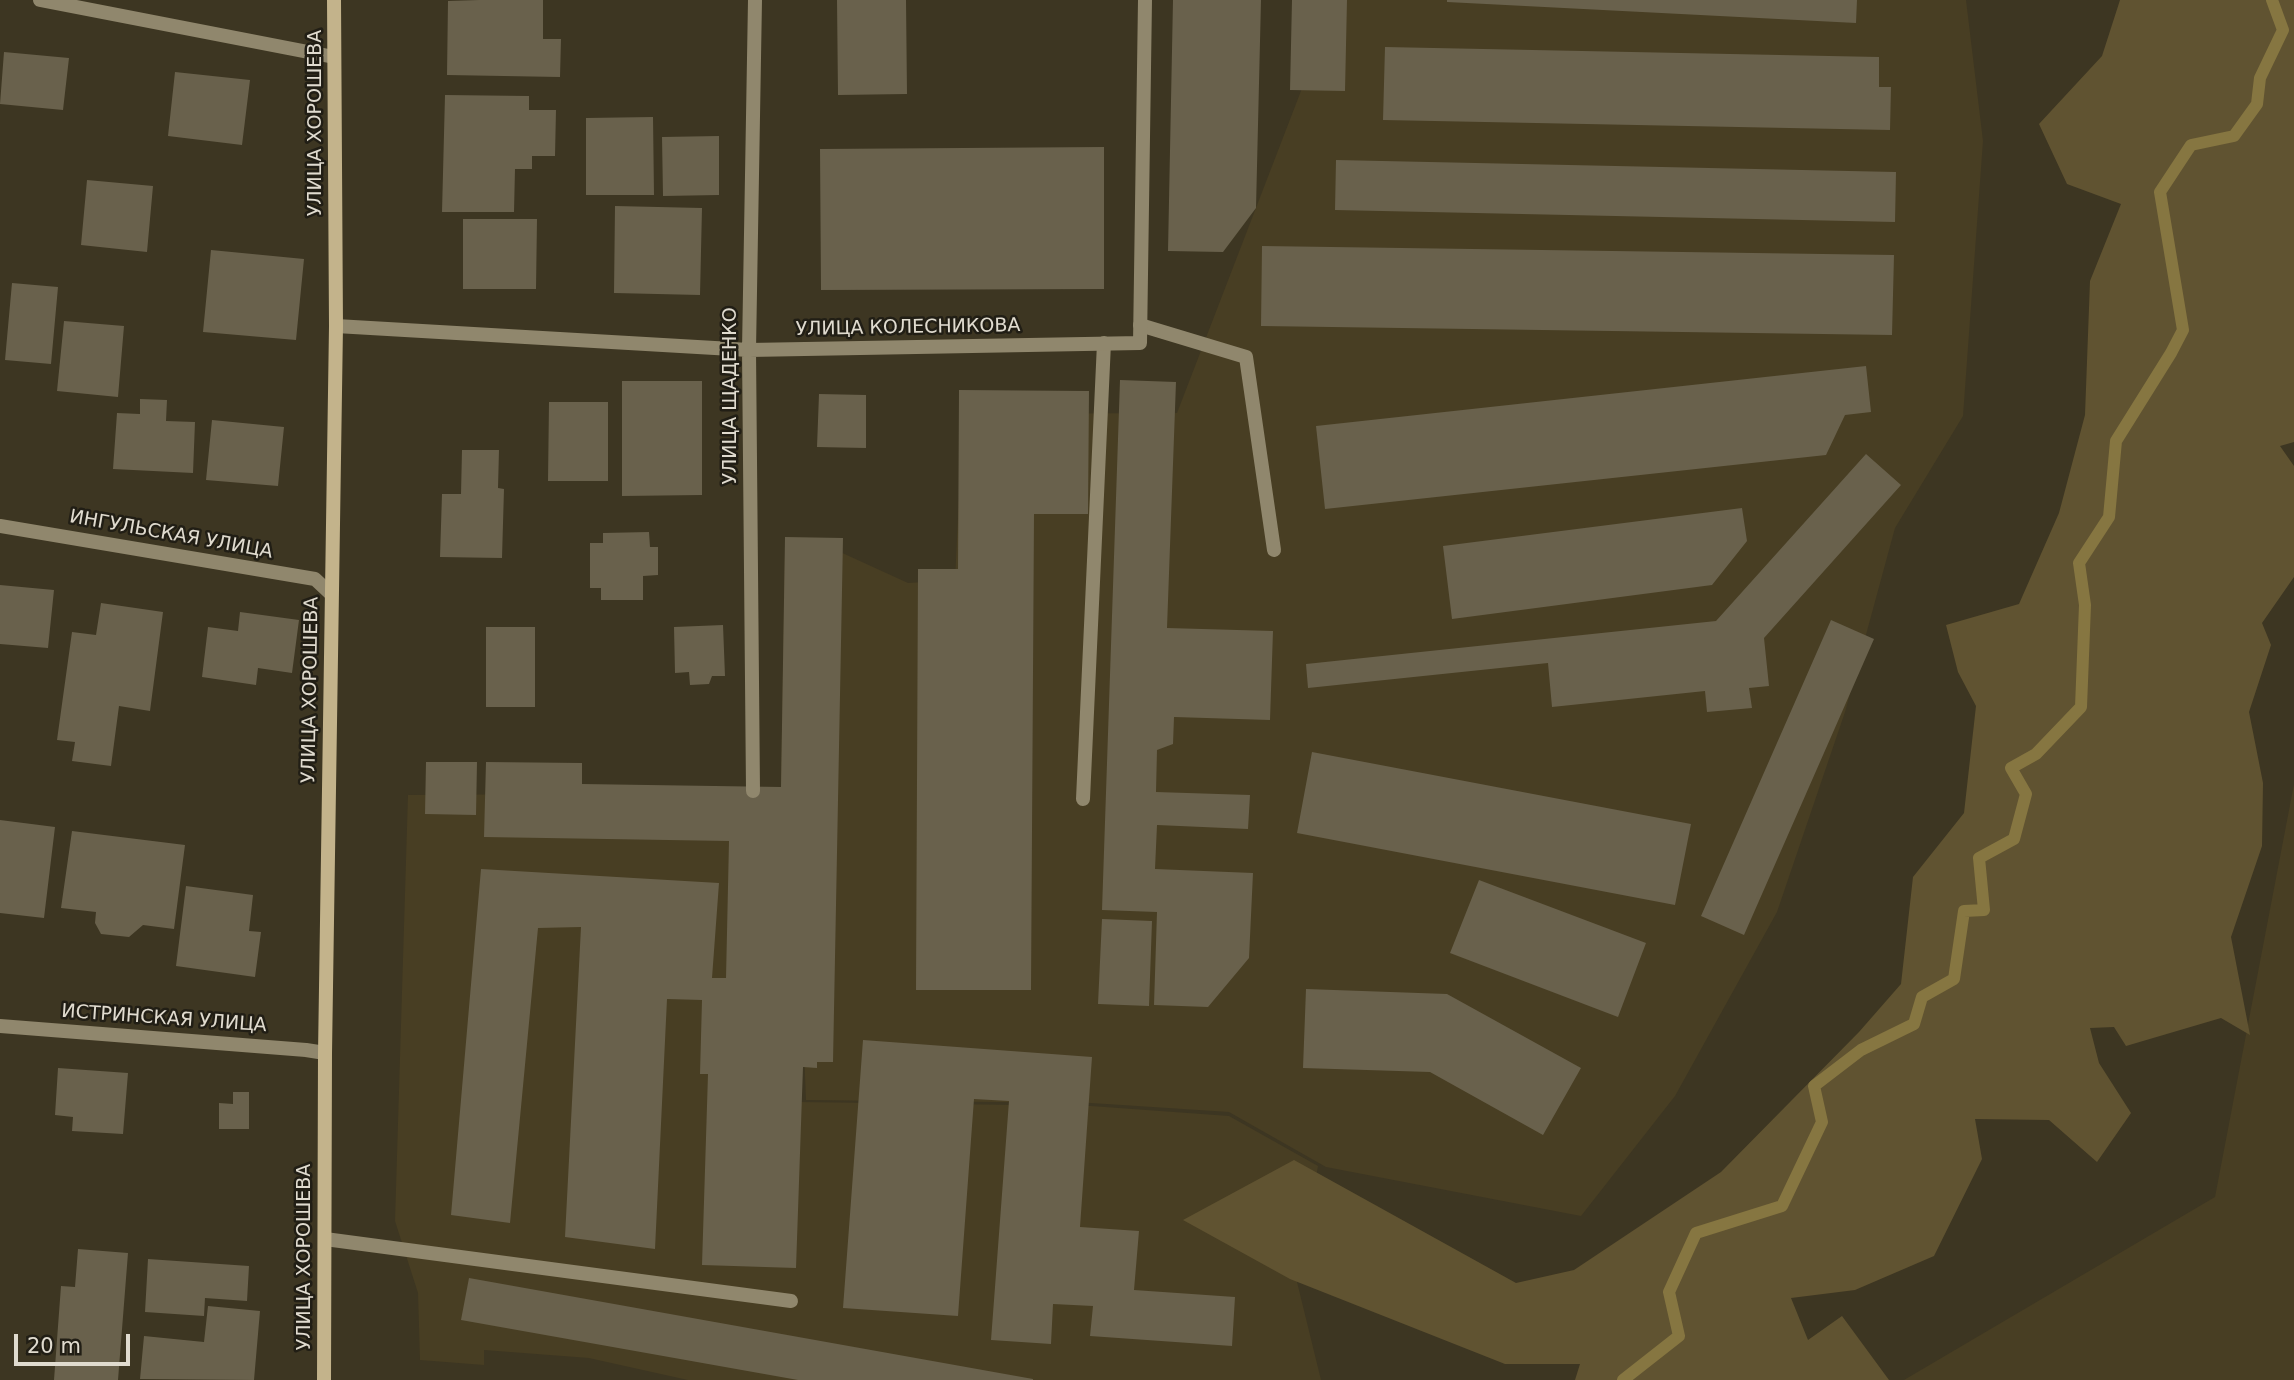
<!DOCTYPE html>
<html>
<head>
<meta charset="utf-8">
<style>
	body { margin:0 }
	#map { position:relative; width:2294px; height:1380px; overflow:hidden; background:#3d3622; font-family:"DejaVu Sans",sans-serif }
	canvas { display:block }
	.scale { position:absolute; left:14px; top:1334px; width:116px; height:32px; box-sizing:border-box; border:4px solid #e0dbcf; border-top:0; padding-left:9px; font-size:21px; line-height:24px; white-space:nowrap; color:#e0dbcf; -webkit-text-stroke:5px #211e15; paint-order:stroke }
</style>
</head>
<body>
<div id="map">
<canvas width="2294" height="1380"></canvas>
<div class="scale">20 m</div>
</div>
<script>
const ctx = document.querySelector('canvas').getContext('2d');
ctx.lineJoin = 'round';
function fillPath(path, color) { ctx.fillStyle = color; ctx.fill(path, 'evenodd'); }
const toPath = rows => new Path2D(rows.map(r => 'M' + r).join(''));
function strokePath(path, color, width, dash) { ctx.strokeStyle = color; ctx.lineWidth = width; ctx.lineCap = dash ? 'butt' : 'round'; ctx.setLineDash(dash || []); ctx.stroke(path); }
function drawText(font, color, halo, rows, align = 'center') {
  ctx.font = font + ' "DejaVu Sans",sans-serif'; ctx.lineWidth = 5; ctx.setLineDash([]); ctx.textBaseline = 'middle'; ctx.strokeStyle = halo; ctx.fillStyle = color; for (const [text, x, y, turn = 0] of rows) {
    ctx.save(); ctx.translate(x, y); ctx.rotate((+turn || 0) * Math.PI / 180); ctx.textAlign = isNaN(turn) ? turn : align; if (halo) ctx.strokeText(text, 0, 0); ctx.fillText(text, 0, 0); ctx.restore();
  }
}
fillPath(toPath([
	[1336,0,1966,0,1983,141,1963,416,1895,528,1845,712,1777,912,1675,1096,1581,1216,1326,1167,1229,1112,1091,1103,806,1100,795,827,781,787,785,551,838,551,908,583,955,580,963,414,1177,413],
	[2294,784,2294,1380,1904,1380,2215,1197],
	[575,794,737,809,800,1102,1091,1106,1229,1116,1318,1166,1297,1282,1321,1380,688,1380,589,1358,484,1350,484,1365,420,1360,418,1293,395,1221,408,795]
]), '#483e23');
fillPath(toPath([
	[2120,0,2294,0,2294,442,2280,446,2294,466,2294,577,2262,623,2271,645,2249,712,2263,783,2262,846,2231,937,2250,1035,2221,1018,2126,1046,2114,1027,2090,1028,2099,1063,2131,1113,2097,1162,2049,1120,1975,1119,1982,1159,1934,1256,1855,1290,1791,1298,1808,1340,1842,1316,1889,1380,1575,1380,1580,1364,1505,1364,1290,1279,1183,1220,1294,1160,1516,1283,1574,1270,1721,1172,1859,1032,1901,984,1913,877,1964,813,1976,706,1958,672,1946,625,2019,604,2059,513,2085,415,2090,281,2121,204,2067,184,2039,124,2102,56]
]), '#605331');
strokePath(toPath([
	[1623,1380,1679,1336,1669,1292,1696,1233,1782,1206,1822,1122,1814,1086,1861,1050,1914,1024,1922,997,1954,979,1964,911,1984,910,1979,858,2014,839,2026,794,2011,768,2036,754,2081,707,2085,605,2079,563,2109,517,2116,441,2171,353,2183,330,2160,192,2191,145,2234,136,2257,104,2260,78,2283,30,2272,0]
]), '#867641', 12);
fillPath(toPath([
	[479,0,543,0,543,39,561,39,560,77,447,75,448,1],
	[837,0,906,0,907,94,838,95],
	[1173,0,1261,0,1256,208,1223,252,1168,251],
	[1292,0,1347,0,1345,91,1290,90],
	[1447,0,1857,0,1856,23,1447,2],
	[1385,47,1879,57,1879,87,1891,87,1890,130,1383,120],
	[4,52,69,58,63,110,0,104],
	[175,72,250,80,242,145,168,136],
	[445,95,529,96,529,110,556,110,555,156,532,156,532,169,515,169,514,212,442,212],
	[653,117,654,195,586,195,586,118],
	[719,136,719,195,663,196,662,137],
	[1104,147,1104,289,821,290,820,149],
	[1336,160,1896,172,1895,222,1335,210],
	[87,180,153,186,147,252,81,245],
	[615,206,702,208,700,295,614,293],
	[463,219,537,219,536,289,463,289],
	[1262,246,1894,255,1892,335,1261,326],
	[211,250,304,259,296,340,203,332],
	[12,283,58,287,51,364,5,360],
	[64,321,124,326,118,397,57,391],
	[1866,366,1871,412,1845,415,1826,455,1325,509,1316,426],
	[1120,380,1176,382,1167,628,1273,631,1270,720,1174,717,1173,744,1157,750,1156,792,1250,795,1248,829,1157,825,1155,869,1253,873,1249,958,1208,1007,1154,1005,1157,912,1102,910],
	[622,381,702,381,702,495,622,496],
	[959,390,1089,391,1088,514,1034,514,1031,990,916,990,918,569,958,569],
	[819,394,866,395,866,448,817,447],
	[140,399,167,400,166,421,195,422,193,473,113,469,117,413,140,414],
	[549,402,608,402,608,481,548,481],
	[212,420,284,427,278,486,206,480],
	[462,450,499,450,498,488,504,489,502,558,440,557,442,494,461,494],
	[1866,454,1901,485,1764,638,1769,686,1749,688,1752,708,1707,712,1705,691,1552,707,1548,663,1308,688,1306,664,1716,621],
	[1742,508,1747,541,1712,585,1452,619,1443,546],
	[649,532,650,547,658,547,658,575,643,576,643,600,601,600,601,588,590,588,590,543,603,543,603,533],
	[785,537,843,538,833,1062,817,1062,817,1068,803,1067,796,1268,702,1265,708,1074,700,1074,702,1000,667,999,655,1249,565,1237,581,927,538,928,510,1223,451,1215,481,869,719,883,712,978,726,978,729,841,484,837,486,762,582,763,582,784,781,787],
	[0,585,54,590,48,648,0,644],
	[101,603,163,612,150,711,119,706,111,766,72,761,75,742,57,740,72,632,96,635],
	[240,612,299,620,292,673,258,668,256,685,202,677,208,627,238,631],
	[1831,620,1874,639,1744,935,1701,916],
	[723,625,725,676,712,676,709,684,690,685,689,672,675,673,674,627],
	[486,627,535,627,535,707,486,707],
	[1312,752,1691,824,1675,905,1297,833],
	[426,762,477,762,476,815,425,814],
	[0,820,55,827,44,918,0,913],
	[72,831,185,845,174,929,143,925,129,937,101,934,95,923,96,912,61,908],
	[1479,880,1646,943,1618,1017,1450,953],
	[186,886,253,895,249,931,261,932,255,977,176,966],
	[1102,919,1152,921,1149,1006,1098,1004],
	[1306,989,1447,994,1581,1068,1543,1135,1430,1072,1303,1068],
	[863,1040,1092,1057,1080,1227,1139,1231,1134,1290,1235,1297,1232,1346,1090,1336,1093,1306,1053,1304,1051,1344,991,1340,1009,1101,974,1099,958,1316,843,1308],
	[58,1068,128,1073,123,1134,72,1131,73,1117,55,1115],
	[233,1092,249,1092,249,1129,219,1129,219,1103,233,1104],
	[78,1249,128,1253,118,1380,54,1380,61,1286,75,1287],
	[148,1259,249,1266,247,1301,205,1298,204,1316,145,1312],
	[469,1278,1033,1379,1033,1380,798,1380,461,1320],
	[208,1306,260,1311,254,1380,140,1379,144,1336,204,1342]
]), '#69614c');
strokePath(toPath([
	[1140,325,1246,357,1274,550],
	[1083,799,1104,343],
	[325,1239,791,1301]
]), '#90876d', 14);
strokePath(toPath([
	[40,0,334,57],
	[336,326,749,350,1140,343,1145,0],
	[0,526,315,579,331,594],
	[753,791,749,350,755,0],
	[0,1026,306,1050,325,1053]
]), '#90876d', 14);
strokePath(toPath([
	[324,1380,325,1053,336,326,334,0]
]), '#c3b38b', 14);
drawText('19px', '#e0dbcf', '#211e15', [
	["УЛИЦА ХОРОШЕВА",316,123,-90],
	["УЛИЦА КОЛЕСНИКОВА",908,328,-1],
	["УЛИЦА ЩАДЕНКО",731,396,-90],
	["ИНГУЛЬСКАЯ УЛИЦА",171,535,10],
	["УЛИЦА ХОРОШЕВА",311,690,-89],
	["ИСТРИНСКАЯ УЛИЦА",164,1019,4],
	["УЛИЦА ХОРОШЕВА",305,1257,-90]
]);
</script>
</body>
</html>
